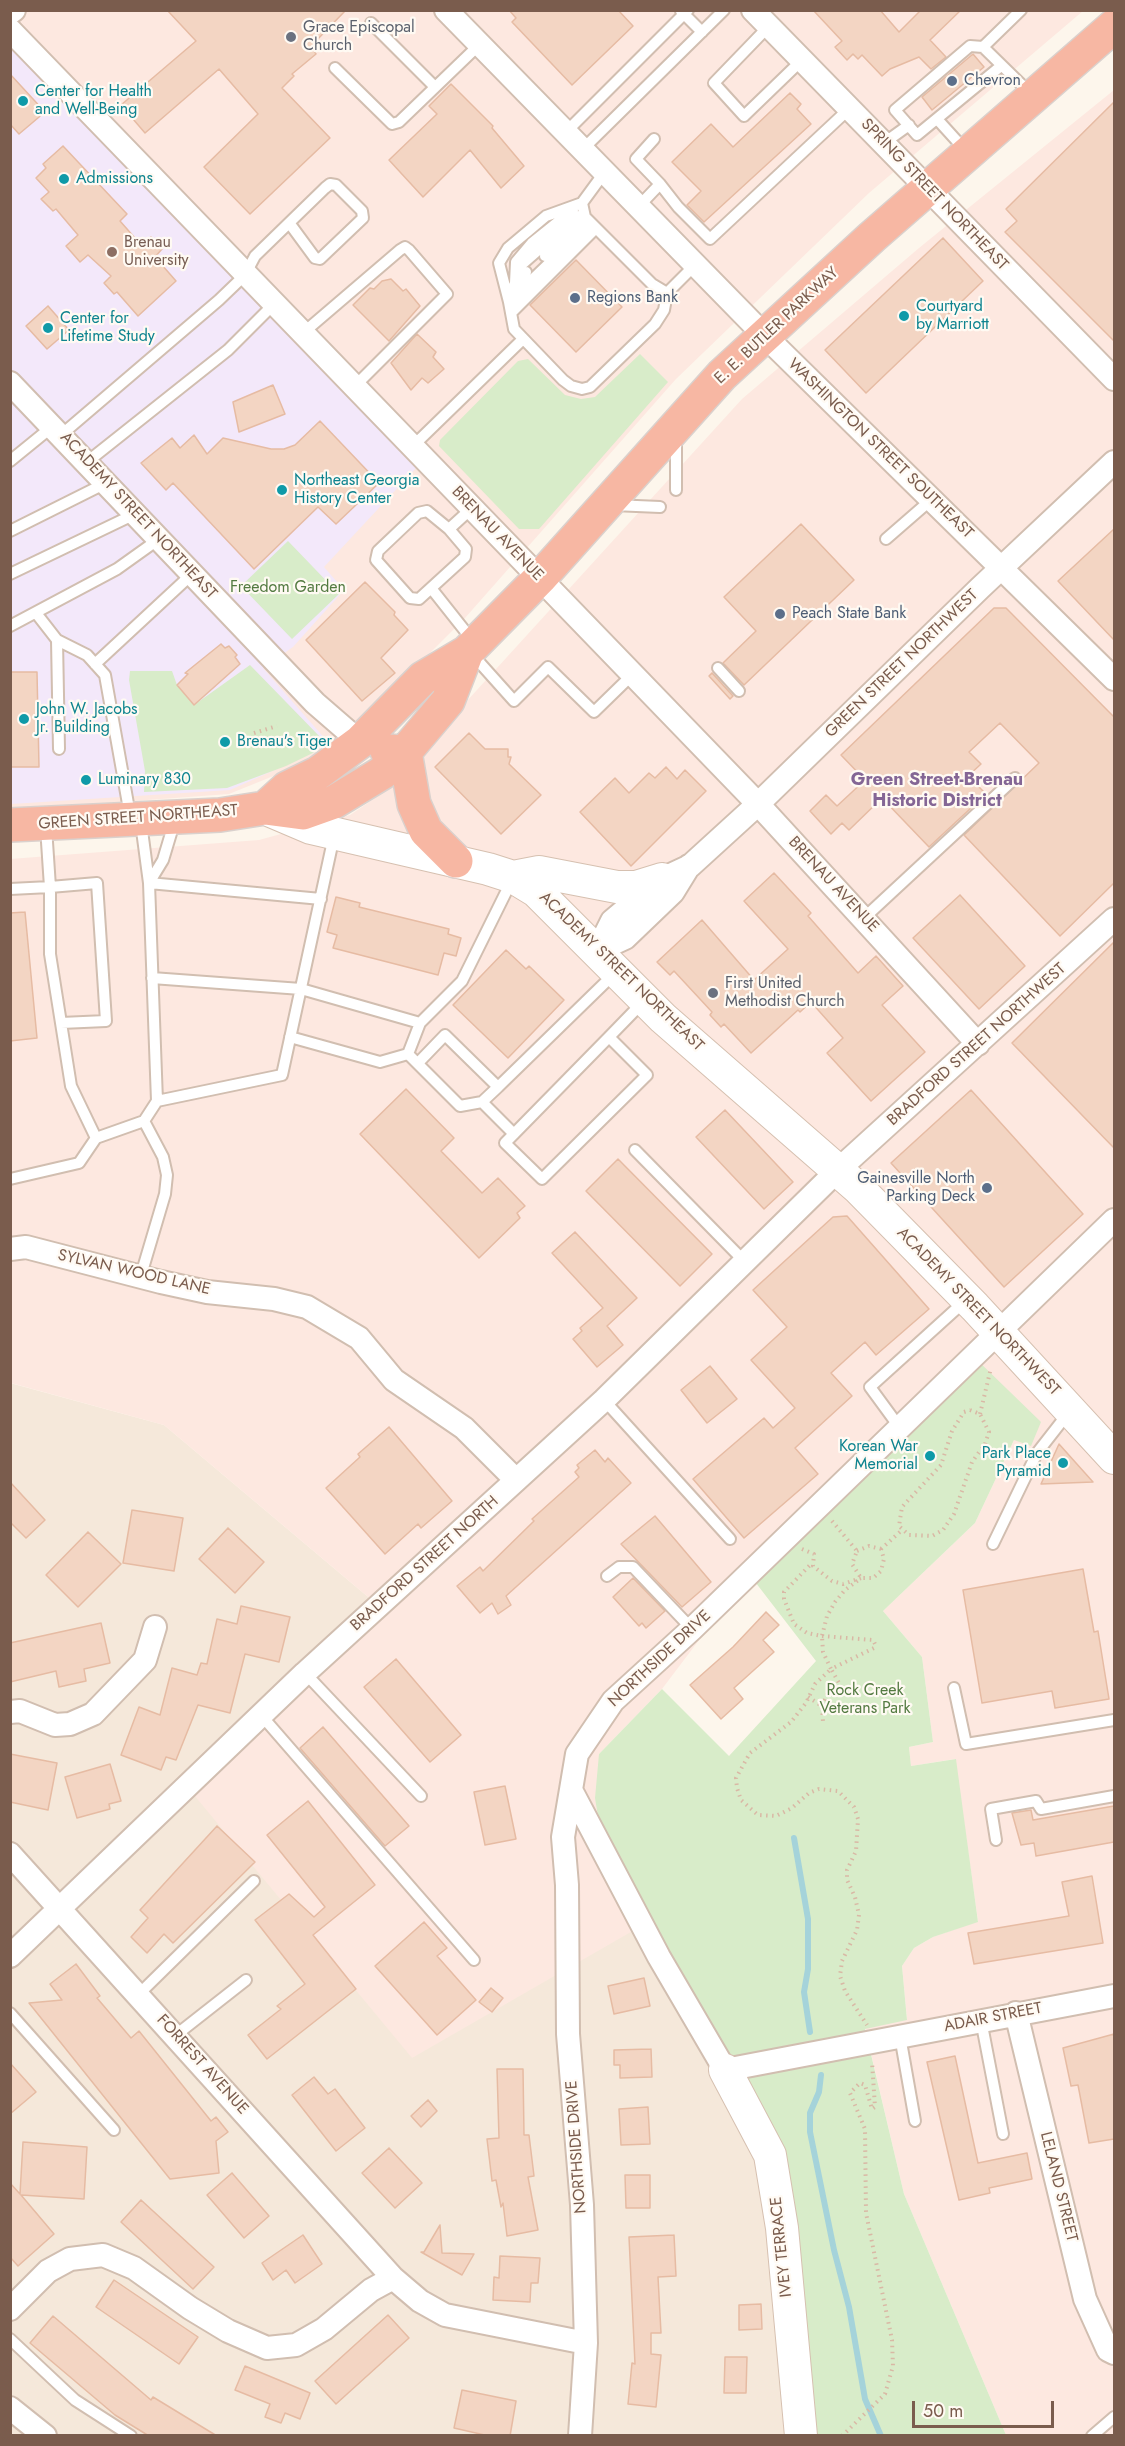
<!DOCTYPE html>
<html>
<head>
<meta charset="utf-8">
<style>
	body { margin:0 }
	#map { position:relative; width:1125px; height:2446px; overflow:hidden; background:#fdf6ec; font-family:Jost,sans-serif }
	canvas { display:block }
	.frame { position:absolute; inset:0; border:12px solid #7a5c4d; pointer-events:none }
	.scale { position:absolute; left:912px; top:2401px; width:142px; height:27px; box-sizing:border-box; border:3px solid #7a5c4d; border-top:0; padding-left:8px; font-size:18px; line-height:21px; white-space:nowrap; color:#7a5c4d; -webkit-text-stroke:4px #fffaf3; paint-order:stroke }
</style>
</head>
<body>
<div id="map">
<canvas width="1125" height="2446"></canvas>
<div class="frame"></div>
<div class="scale">50 m</div>
</div>
<script>
const ctx = document.querySelector('canvas').getContext('2d');
ctx.lineJoin = 'round';
function fillPath(path, color) { ctx.fillStyle = color; ctx.fill(path, 'evenodd'); }
const toPath = rows => new Path2D(rows.map(r => 'M' + r).join(''));
function strokePath(path, color, width, dash) { ctx.strokeStyle = color; ctx.lineWidth = width; ctx.lineCap = dash ? 'butt' : 'round'; ctx.setLineDash(dash || []); ctx.stroke(path); }
function drawText(font, color, halo, rows, align = 'center') {
  ctx.font = font + ' Jost,sans-serif'; ctx.lineWidth = 4.5; ctx.setLineDash([]); ctx.textBaseline = 'middle'; ctx.strokeStyle = halo; ctx.fillStyle = color; for (const [text, x, y, turn = 0] of rows) {
    ctx.save(); ctx.translate(x, y); ctx.rotate((+turn || 0) * Math.PI / 180); ctx.textAlign = isNaN(turn) ? turn : align; if (halo) ctx.strokeText(text, 0, 0); ctx.fillText(text, 0, 0); ctx.restore();
  }
}
fillPath(toPath([
	[10,1383,164,1425,380,1607,643,1925,770,2155,802,2435,11,2435]
]), '#f5e8da');
fillPath(toPath([
	[11,11,1083,11,869,193,676,379,465,618,360,723,313,760,229,794,11,810],
	[1114,90,1114,2435,1006,2435,904,2194,865,2028,907,2019,902,1966,914,1948,933,1937,978,1921,955,1759,911,1766,909,1747,933,1742,922,1657,883,1611,975,1523,1014,1440,1041,1422,749,1574,662,1689,599,1754,643,1925,412,2058,184,1783,380,1607,164,1425,11,1383,10,859,259,840,350,815,384,792,742,399,919,248]
]), '#fde8e0');
fillPath(toPath([
	[10,37,418,466,324,567,344,590,293,647,263,668,327,741,315,752,230,790,11,804]
]), '#f3e8fa');
fillPath(toPath([
	[640,354,668,382,539,529,519,529,439,446,440,440,518,361,528,359,565,395,581,399,595,397],
	[288,541,339,594,292,639,241,586],
	[250,665,322,739,315,752,286,766,227,788,144,792,145,771,129,680,130,671,172,671,177,685,194,705],
	[974,1357,1041,1422,1031,1446,1014,1440,975,1523,883,1611,922,1657,933,1742,909,1747,911,1766,956,1759,978,1922,933,1937,914,1948,902,1966,907,2020,865,2029,904,2194,1006,2435,802,2435,770,2155,603,1847,595,1798,599,1754,662,1689,729,1756,816,1661,749,1574]
]), '#d8ecc9');
strokePath(toPath([
	[794,1838,808,1919,808,1969,804,1992,810,2032],
	[821,2075,819,2092,810,2113,810,2132,834,2250,849,2307,865,2399,881,2436]
]), '#a5d3da', 6);
const building = toPath([
	[167,10,346,10,314,43,315,46,313,49,316,54,292,74,294,76,282,88,330,138,250,214,204,167,258,114,219,69,145,133,121,105,196,41,167,10],
	[509,10,618,10,633,26,572,85,512,22,516,18,509,10],
	[813,10,880,10,899,32,921,10,961,10,930,40,946,57,931,69,919,57,890,69,882,76,862,55,858,59,853,54,847,60,835,47,842,41,813,10],
	[973,54,984,67,932,110,922,97,973,54],
	[10,74,45,112,19,134,10,124,10,74],
	[451,84,493,126,492,128,524,166,501,188,470,150,423,197,389,160,437,114,429,106,451,84],
	[790,93,801,104,797,109,811,124,704,222,687,205,701,191,672,162,711,124,733,147,790,93],
	[1114,102,1114,341,1005,232,1017,221,1006,209,1114,102],
	[63,146,127,214,120,221,142,246,151,237,162,249,155,257,176,281,138,316,117,292,114,294,104,283,111,276,88,255,80,262,66,246,78,235,56,209,53,211,41,199,49,192,36,178,46,168,43,164,63,146],
	[943,238,983,281,866,393,825,350,943,238],
	[576,260,622,307,576,352,530,305,576,260],
	[391,279,403,291,406,289,420,306,389,341,353,305,370,288,374,289,382,281,391,279],
	[48,306,69,330,47,349,26,326,48,306],
	[417,334,436,352,433,357,444,369,428,383,422,378,411,390,391,363,417,334],
	[273,385,285,414,239,432,233,402,273,385],
	[320,421,379,483,336,524,318,507,254,569,173,483,166,490,141,463,172,438,180,448,194,435,207,454,223,438,271,449,284,449,295,445,320,421],
	[801,524,854,580,744,685,723,663,756,631,724,597,801,524],
	[1114,529,1114,640,1058,581,1114,529],
	[365,582,395,612,394,615,408,630,381,658,395,673,362,701,306,640,365,582],
	[994,608,1006,608,1114,717,1114,883,1060,936,964,835,1039,763,1000,723,969,752,981,764,968,776,986,794,929,847,882,798,849,830,842,823,831,834,810,811,826,795,837,806,865,780,841,755,994,608],
	[221,644,225,648,229,646,237,655,235,657,240,664,194,705,177,685,188,674,185,673,221,644],
	[10,672,37,672,39,767,10,767,10,672],
	[712,673,733,696,730,699,709,676,712,673],
	[469,733,485,749,508,749,508,757,511,757,509,764,541,795,501,834,435,767,469,733],
	[666,767,677,779,685,770,706,791,631,866,580,812,615,778,629,793,649,773,655,778,666,767],
	[774,873,811,913,808,916,858,973,876,956,903,986,882,1005,925,1052,871,1101,827,1053,843,1038,811,1002,800,1012,798,1010,751,1053,724,1024,721,1027,710,1015,712,1012,674,971,670,975,657,962,702,920,754,980,788,949,744,901,774,873],
	[960,895,1025,966,979,1009,913,938,960,895],
	[336,897,360,903,359,907,449,929,448,934,461,938,456,956,444,953,438,975,333,948,337,935,327,932,336,897],
	[25,912,37,1038,10,1041,10,913,25,912],
	[1114,942,1114,1148,1012,1043,1114,942],
	[506,950,526,969,529,966,564,1000,508,1058,453,1005,506,950],
	[406,1089,454,1138,441,1151,482,1193,498,1178,525,1206,517,1213,520,1218,479,1258,360,1134,406,1089],
	[971,1090,1083,1214,1004,1287,891,1163,971,1090],
	[725,1110,793,1182,764,1209,696,1137,725,1110],
	[618,1159,712,1254,680,1286,586,1191,618,1159],
	[847,1216,929,1309,876,1355,865,1342,831,1373,852,1396,795,1448,818,1474,744,1538,693,1479,764,1418,773,1428,795,1408,751,1360,787,1327,753,1290,833,1217,847,1216],
	[575,1232,637,1298,607,1326,623,1345,597,1367,573,1339,582,1331,580,1328,603,1308,552,1253,575,1232],
	[710,1366,737,1399,707,1423,681,1390,710,1366],
	[389,1427,452,1501,421,1528,418,1524,385,1554,326,1488,360,1457,358,1454,389,1427],
	[1059,1444,1093,1482,1041,1484,1059,1444],
	[595,1450,605,1462,608,1458,631,1483,506,1596,511,1605,498,1614,492,1603,480,1613,457,1586,480,1567,483,1571,534,1521,532,1519,579,1477,575,1472,579,1468,577,1465,595,1450],
	[10,1482,45,1520,26,1538,10,1522,10,1482],
	[132,1510,183,1518,174,1571,123,1563,132,1510],
	[655,1516,711,1582,682,1607,621,1544,655,1516],
	[228,1528,264,1562,235,1593,199,1559,228,1528],
	[88,1532,121,1564,78,1607,46,1575,88,1532],
	[1083,1569,1094,1632,1098,1631,1109,1699,1055,1708,1052,1691,982,1703,963,1590,1083,1569],
	[633,1578,665,1611,646,1628,642,1623,639,1626,613,1597,633,1578],
	[241,1606,290,1617,279,1662,245,1654,230,1713,198,1705,176,1760,166,1757,161,1770,121,1755,139,1707,160,1715,172,1668,197,1675,201,1663,207,1664,217,1619,237,1624,241,1606],
	[766,1612,779,1625,763,1640,774,1652,734,1688,743,1699,721,1719,690,1685,733,1647,766,1612],
	[101,1623,110,1663,84,1669,86,1681,59,1687,56,1671,10,1682,10,1643,101,1623],
	[396,1659,461,1735,430,1762,364,1687,396,1659],
	[323,1727,409,1826,385,1846,300,1748,323,1727],
	[10,1754,57,1763,48,1810,10,1802,10,1754],
	[110,1764,121,1801,109,1804,110,1809,77,1818,65,1777,110,1764],
	[505,1786,516,1839,485,1845,474,1792,505,1786],
	[308,1801,375,1885,313,1935,356,1989,267,2059,248,2035,281,2009,277,2006,305,1984,255,1920,289,1894,314,1917,325,1907,267,1835,308,1801],
	[1114,1806,1114,1842,1036,1856,1034,1843,1021,1845,1012,1813,1031,1810,1033,1820,1114,1806],
	[217,1826,255,1862,173,1943,164,1934,147,1953,131,1937,148,1918,140,1910,217,1826],
	[1092,1876,1103,1943,974,1964,968,1933,1069,1916,1062,1882,1092,1876],
	[424,1922,447,1948,437,1956,476,2000,437,2035,375,1966,424,1922],
	[76,1964,100,1996,97,1998,131,2038,139,2031,211,2121,216,2117,228,2132,216,2141,219,2173,170,2179,29,2003,62,2000,50,1984,76,1964],
	[644,1978,650,2006,614,2014,608,1986,644,1978],
	[491,1988,503,1998,492,2012,479,2002,491,1988],
	[1114,2034,1114,2139,1089,2143,1078,2085,1071,2086,1063,2048,1114,2034],
	[651,2049,652,2077,620,2078,620,2065,614,2065,614,2050,651,2049],
	[955,2056,978,2163,1027,2153,1032,2179,989,2188,990,2193,959,2200,927,2062,955,2056],
	[10,2063,36,2092,10,2114,10,2063],
	[497,2069,523,2069,524,2135,529,2135,534,2176,528,2177,538,2230,507,2236,503,2203,501,2207,496,2180,492,2181,487,2139,499,2138,497,2069],
	[314,2077,328,2094,335,2089,365,2128,336,2151,292,2095,314,2077],
	[428,2100,437,2111,421,2127,411,2116,428,2100],
	[648,2107,650,2144,621,2145,619,2109,648,2107],
	[23,2142,87,2147,84,2199,21,2195,54,2234,18,2266,10,2257,10,2183,20,2194,23,2142],
	[389,2148,422,2183,395,2208,362,2173,389,2148],
	[232,2173,269,2216,244,2238,207,2195,232,2173],
	[625,2175,650,2175,650,2208,626,2208,625,2175],
	[141,2200,214,2267,193,2289,121,2222,141,2200],
	[440,2225,442,2253,474,2254,462,2275,421,2252,424,2252,440,2225],
	[303,2235,322,2264,295,2283,286,2270,273,2280,262,2263,303,2235],
	[674,2235,676,2276,658,2277,661,2333,651,2333,651,2354,661,2355,656,2407,628,2404,632,2363,635,2364,629,2237,674,2235],
	[500,2256,540,2258,538,2283,531,2283,530,2302,493,2300,494,2277,499,2278,500,2256],
	[114,2280,198,2337,179,2364,96,2307,114,2280],
	[761,2304,762,2329,739,2330,739,2305,761,2304],
	[388,2315,409,2338,336,2404,315,2381,388,2315],
	[53,2316,151,2400,153,2397,217,2436,149,2436,115,2415,30,2343,53,2316],
	[725,2357,747,2357,746,2393,724,2393,725,2357],
	[245,2366,310,2393,300,2419,285,2413,281,2423,265,2417,270,2404,235,2390,245,2366],
	[462,2390,516,2401,510,2436,489,2436,454,2428,462,2390]
]);
fillPath(building, '#f3d5c3');
strokePath(building, '#e6bba3', 1.5);
const lane = toPath([
	[1021,10,983,47,1030,93],
	[681,11,702,32],
	[371,23,434,86],
	[769,26,714,83,744,116,802,60],
	[983,47,970,46,895,110,917,135,1001,66],
	[335,68,392,124,399,122,480,44],
	[937,119,966,151],
	[565,133,688,10],
	[654,139,636,159,660,184],
	[884,143,909,125],
	[582,150,724,10],
	[604,173,582,203,585,217,652,284,667,293],
	[582,203,546,216,508,248,499,263,509,302,591,223],
	[638,207,660,184,678,207,710,239,850,108],
	[545,256,583,219],
	[526,272,515,283,509,302,514,329,563,380,571,386,582,389,590,387,655,324,664,310,667,293,695,265],
	[518,273,520,266,577,216],
	[515,283,516,262,532,243,573,210],
	[511,313,596,228],
	[303,333,400,250,405,247,409,250,447,294,355,386],
	[61,435,219,300,245,275,255,256,325,188,330,184,336,185,362,211,363,218,320,259,315,258,290,224],
	[413,446,522,340],
	[10,461,53,426],
	[87,462,228,350,274,304],
	[676,490,676,439],
	[613,505,660,507],
	[449,529,427,511,418,513,378,551,376,560,410,598,419,599,465,557,466,549,449,529,472,508],
	[10,531,106,483],
	[886,539,932,499],
	[10,574,135,514],
	[431,588,473,641],
	[36,613,57,640,59,749],
	[10,626,117,569,159,539],
	[57,640,87,655,105,675,130,815],
	[471,653,514,701,548,667,594,712,633,674],
	[95,664,192,574],
	[718,668,739,691],
	[141,823,149,883,157,1101,282,1075,334,836],
	[46,827,50,887,97,883,106,1021,61,1023,71,1086,96,1138],
	[149,883,321,899],
	[149,883,163,860,175,820],
	[10,889,50,887,50,954,61,1023],
	[864,918,1015,778],
	[152,978,301,989,420,1023,462,981,512,880],
	[420,1023,408,1054,460,1106,482,1102,498,1087],
	[290,1037,380,1062,408,1054],
	[609,1037,647,1075,542,1179,505,1143,609,1037,643,1002],
	[418,1063,445,1035,498,1087,614,974],
	[482,1102,514,1134],
	[635,1150,745,1262],
	[10,1179,79,1163,96,1138,144,1121,157,1101],
	[141,1275,165,1194,167,1175,163,1157,144,1121],
	[604,1400,730,1539],
	[900,1428,870,1387,965,1301],
	[993,1544,1037,1453,1069,1412],
	[607,1576,619,1567,633,1567,692,1629],
	[305,1673,421,1796],
	[954,1688,966,1744,1114,1720],
	[261,1715,474,1960],
	[996,1840,991,1809,1036,1801,1041,1809,1114,1796],
	[138,1995,254,1881],
	[10,2013,114,2130],
	[981,2020,1003,2134],
	[176,2035,246,1980],
	[900,2036,915,2121],
	[10,2339,75,2400,131,2436],
	[1092,2436,1114,2417]
]);
const street = toPath([
	[446,10,765,336,1114,679],
	[753,10,1114,379],
	[10,13,14,10],
	[10,30,758,804,978,1044],
	[10,383,315,703,360,742],
	[597,951,612,921,662,879,690,866,758,804,980,588,1114,462],
	[597,951,625,938,673,892,689,866],
	[10,1249,26,1247,161,1282,207,1292,274,1299,307,1307,359,1338,394,1380,464,1428,516,1480],
	[10,1712,20,1711,55,1725,70,1724,93,1714,145,1660,155,1627],
	[571,1790,659,1957,725,2070,1114,1996],
	[10,1854,393,2278,420,2301,445,2315,586,2343],
	[10,1956,305,1673,604,1400,838,1170,1114,919],
	[1016,2013,1085,2299,1108,2350,1114,2353],
	[10,2309,48,2271,70,2259,103,2255,134,2268,190,2308,228,2331,267,2348,296,2345,324,2329,371,2290,393,2278],
	[10,2408,45,2436],
	[580,2436,586,2343,582,2205,568,2034,567,1885,563,1837,577,1754,613,1701,692,1629,1114,1220]
]);
const secondary = toPath([
	[271,811,311,828,488,869,513,877,536,891,663,1018,859,1189,975,1307,1114,1458],
	[513,877,539,872,617,887,636,887,662,879],
	[725,2070,770,2155,782,2228,801,2436]
]);
const highway = toPath([
	[387,751,405,752,414,804,426,831,456,861],
	[265,808,287,788,318,773,360,742,423,678,467,652,540,578,722,375,872,237,1114,26],
	[10,825,220,815,265,808,303,813,334,802,382,773,405,752,448,701,467,652]
]);
strokePath(lane, '#d1beb0', 14);
strokePath(street, '#d1beb0', 26);
strokePath(secondary, '#d6c0b0', 34);
strokePath(highway, '#dad1cd', 36);
strokePath(toPath([
	[254,733,277,726],
	[970,1410,980,1414,989,1432,985,1444,972,1462,954,1514,943,1530,932,1536,909,1535,899,1526,902,1507,941,1465,952,1431,964,1412,970,1410],
	[980,1414,991,1368],
	[832,1521,857,1551,852,1564,861,1578,873,1578,881,1571,884,1559,881,1549],
	[802,1549,814,1554,813,1566,832,1581,843,1584,861,1578,845,1590,835,1602,827,1616,822,1636,807,1633,794,1624,784,1599,784,1592,812,1563],
	[881,1549,902,1530],
	[857,1551,869,1546,881,1549],
	[822,1636,873,1640,875,1644,874,1648,831,1669,823,1652,822,1636],
	[808,1697,822,1706,823,1722],
	[822,1706,828,1693,839,1683,831,1669,815,1684,806,1703,791,1722,750,1753,736,1778,737,1788,741,1800,758,1815,776,1816,792,1808,809,1793,819,1789,838,1791,854,1807,858,1819,856,1851,847,1870,847,1880,855,1897,859,1915,857,1930,842,1961,840,1976,845,1991,867,2025],
	[842,2436,885,2394,893,2366,892,2340,866,2213,865,2129,850,2093,860,2083,865,2085,872,2109,875,2107,872,2062]
]), '#d9b8a5', 4, [1.5, 4.5]);
strokePath(lane, '#fff', 10);
strokePath(street, '#fff', 22);
strokePath(secondary, '#fff', 32);
strokePath(highway, '#f7b7a3', 33);
for (const [x, y, r, color] of [
	[291,37,6,"#6b7280"],
	[952,81,6,"#5c6f8a"],
	[23,101,6,"#0f9aa8"],
	[64,179,6,"#0f9aa8"],
	[112,252,6,"#8d6e63"],
	[575,298,6,"#5c6f8a"],
	[904,316,6,"#0f9aa8"],
	[48,328,6,"#0f9aa8"],
	[282,490,6,"#0f9aa8"],
	[780,614,6,"#5c6f8a"],
	[24,719,6,"#0f9aa8"],
	[225,742,6,"#0f9aa8"],
	[86,780,6,"#0f9aa8"],
	[713,993,6,"#6b7280"],
	[987,1188,6,"#5c6f8a"],
	[930,1456,6,"#0f9aa8"],
	[1063,1463,6,"#0f9aa8"]
]) { const dot = new Path2D(); dot.arc(x, y, r, 0, 2 * Math.PI); ctx.fillStyle = color; ctx.fill(dot); strokePath(dot, '#fffaf3', 2); }
drawText('16px', '#5b616d', '#fffaf3', [
	["Grace Episcopal",303,28],
	["Church",303,46],
	["First United",725,984],
	["Methodist Church",725,1002]
], 'left');
drawText('16px', '#4e5e75', '#fffaf3', [
	["Chevron",964,81],
	["Regions Bank",587,298],
	["Peach State Bank",792,614],
	["Gainesville North",975,1179,"right"],
	["Parking Deck",975,1197,"right"]
], 'left');
drawText('16px', '#0d838f', '#fffaf3', [
	["Center for Health",35,92],
	["and Well-Being",35,110],
	["Admissions",76,179],
	["Courtyard",916,307],
	["by Marriott",916,325],
	["Center for",60,319],
	["Lifetime Study",60,337],
	["Northeast Georgia",294,481],
	["History Center",294,499],
	["John W. Jacobs",36,710],
	["Jr. Building",36,728],
	["Brenau's Tiger",237,742],
	["Luminary 830",98,780],
	["Korean War",918,1447,"right"],
	["Memorial",918,1465,"right"],
	["Park Place",1051,1454,"right"],
	["Pyramid",1051,1472,"right"]
], 'left');
drawText('16px', '#7a5c4d', '#fffaf3', [
	["SPRING STREET NORTHEAST",934,195,46],
	["E. E. BUTLER PARKWAY",777,326,-43],
	["WASHINGTON STREET SOUTHEAST",880,449,44],
	["ACADEMY STREET NORTHEAST",138,516,47],
	["BRENAU AVENUE",497,534,46],
	["GREEN STREET NORTHWEST",902,664,-44],
	["GREEN STREET NORTHEAST",138,818,-4],
	["BRENAU AVENUE",833,885,47],
	["ACADEMY STREET NORTHEAST",621,972,44],
	["BRADFORD STREET NORTHWEST",977,1045,-42],
	["SYLVAN WOOD LANE",134,1273,13],
	["ACADEMY STREET NORTHWEST",978,1312,46],
	["BRADFORD STREET NORTH",425,1564,-42],
	["NORTHSIDE DRIVE",660,1659,-43],
	["ADAIR STREET",993,2018,-11],
	["FORREST AVENUE",202,2065,48],
	["NORTHSIDE DRIVE",577,2147,-94],
	["LELAND STREET",1058,2187,76],
	["IVEY TERRACE",782,2247,-96]
]);
drawText('16px', '#785e54', '#fffaf3', [
	["Brenau",124,243],
	["University",124,261]
], 'left');
drawText('16px', '#537a41', '#fffaf3', [
	["Freedom Garden",288,588],
	["Rock Creek",865,1691],
	["Veterans Park",865,1709]
]);
drawText('bold 18px', '#846695', '#fffaf3', [
	["Green Street-Brenau",937,781],
	["Historic District",937,802]
]);
</script>
</body>
</html>
